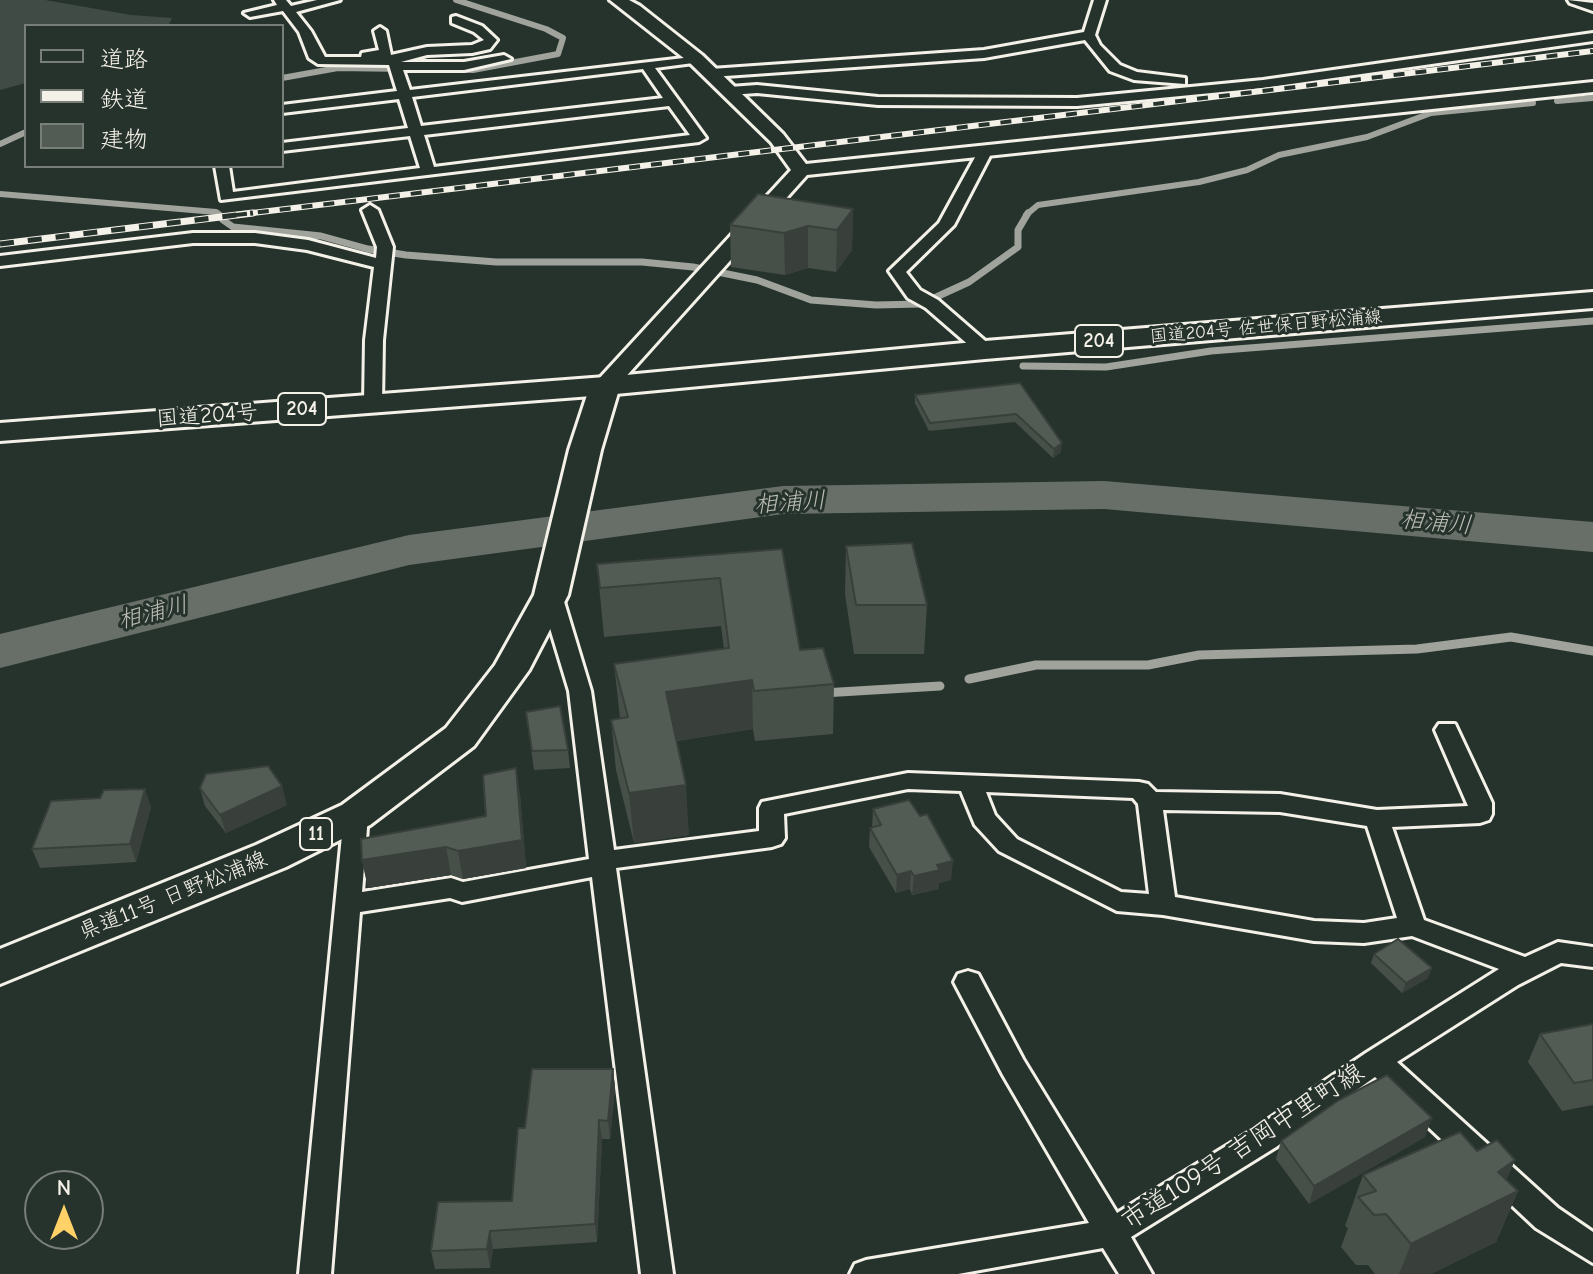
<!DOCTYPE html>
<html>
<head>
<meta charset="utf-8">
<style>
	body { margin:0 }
	#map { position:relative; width:1593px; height:1274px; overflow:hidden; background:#26332d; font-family:"Comic Neue","Klee One",sans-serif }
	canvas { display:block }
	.legend { position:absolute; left:24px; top:24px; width:260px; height:144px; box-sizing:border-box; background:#26332d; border:2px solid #787f78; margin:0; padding:10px 14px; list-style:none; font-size:24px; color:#f4f1e8 }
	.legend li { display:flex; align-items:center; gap:16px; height:40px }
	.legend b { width:40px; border:2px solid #787f78 }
	.north { position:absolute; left:24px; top:1170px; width:80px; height:80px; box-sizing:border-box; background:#26332d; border:2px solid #787f78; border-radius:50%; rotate:0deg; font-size:22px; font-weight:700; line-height:32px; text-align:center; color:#f4f1e8 }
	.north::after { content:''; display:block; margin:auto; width:28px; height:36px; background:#ffd166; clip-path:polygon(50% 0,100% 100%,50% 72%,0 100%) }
</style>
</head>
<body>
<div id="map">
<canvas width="1593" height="1274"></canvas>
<ul class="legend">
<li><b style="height:10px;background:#26332d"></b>道路</li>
<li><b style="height:10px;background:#f4f1e8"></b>鉄道</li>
<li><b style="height:22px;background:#525c55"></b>建物</li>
</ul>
<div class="north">N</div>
</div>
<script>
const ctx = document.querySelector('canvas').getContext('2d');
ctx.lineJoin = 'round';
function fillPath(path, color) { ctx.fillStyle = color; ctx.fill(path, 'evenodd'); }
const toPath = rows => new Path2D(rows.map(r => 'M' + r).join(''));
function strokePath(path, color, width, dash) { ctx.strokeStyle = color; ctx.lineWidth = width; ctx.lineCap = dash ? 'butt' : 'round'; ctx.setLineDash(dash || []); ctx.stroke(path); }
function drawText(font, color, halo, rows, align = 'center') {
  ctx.font = font + ' "Comic Neue","Klee One",sans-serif'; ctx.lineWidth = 6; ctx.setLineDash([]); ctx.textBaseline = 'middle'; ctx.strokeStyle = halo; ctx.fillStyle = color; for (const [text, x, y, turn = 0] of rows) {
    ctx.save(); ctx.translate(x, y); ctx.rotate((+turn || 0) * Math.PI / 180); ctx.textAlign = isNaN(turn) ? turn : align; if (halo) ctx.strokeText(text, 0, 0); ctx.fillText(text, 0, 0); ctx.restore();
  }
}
fillPath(toPath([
	[0,0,45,0,131,15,172,18,168,26,26,26,26,83,0,90]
]), '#414b45');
strokePath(toPath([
	[282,78,338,68,473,70,558,54,563,38,546,29,456,0],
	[1557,101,1593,98],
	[0,144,26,132],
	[0,194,216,212,220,215],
	[1026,215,1038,205,1199,182,1247,170,1279,155,1367,137,1431,113,1533,103]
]), '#9fa39b', 6);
strokePath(toPath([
	[223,220,233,227,321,236,368,249,406,255,496,262,642,262,693,267,757,280,811,300,876,305,921,304,969,282,1018,247,1018,230,1028,213],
	[1023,366,1106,367,1211,351,1593,321]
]), '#9fa39b', 7);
strokePath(toPath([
	[969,679,1036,665,1148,665,1199,655,1417,649,1511,637,1593,651],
	[823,693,940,686]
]), '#9fa39b', 9);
fillPath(toPath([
	[1104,481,1593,522,1593,552,1104,509,783,514,409,565,0,668,0,634,409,535,783,486,1104,481]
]), '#676f68');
const minor = toPath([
	[274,0,286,0,291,6,317,0,340,0,296,12,311,31,325,57,361,57,362,53,379,50,374,31,380,27,386,31,391,55,427,47,472,45,484,40,474,32,452,23,452,17,456,16,482,26,497,40,490,49,472,53,427,55,401,62,464,62,504,55,511,59,464,70,403,70,410,90,701,56,701,62,655,68,706,138,699,142,221,200,215,166,229,166,233,192,420,168,410,136,282,151,282,143,408,128,399,99,282,113,282,105,397,91,389,65,318,64,309,58,299,32,283,11,250,17,244,13,277,5,274,0],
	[643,69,663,98,421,126,412,97,643,69],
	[669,106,690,135,434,167,424,135,669,106],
	[1094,0,1106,0,1095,35,1100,45,1120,65,1137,72,1185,78,1185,84,1134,80,1110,71,1085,40,984,58,711,77,704,73,711,69,984,50,1084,32,1094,0],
	[1568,0,1593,3,1593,11,1570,3,1568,0],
	[1593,33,1593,41,1263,88,1077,106,878,105,757,93,730,95,723,91,730,87,757,85,878,97,1077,98,1263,80,1593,33],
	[986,146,993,150,954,225,906,272,920,290,938,300,991,346,994,350,991,354,985,355,979,354,926,308,908,298,889,271,939,223,979,150,986,146],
	[370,205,378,210,393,247,383,340,382,403,373,409,364,403,365,340,374,267,307,250,255,243,193,243,0,266,0,256,193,233,255,233,308,240,376,258,377,247,362,210,370,205],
	[551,588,562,595,591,691,614,850,759,831,759,808,762,802,908,773,1139,782,1148,784,1156,792,1280,794,1377,810,1468,806,1435,730,1439,724,1455,724,1492,803,1492,814,1489,820,1480,823,1392,827,1424,920,1525,957,1558,942,1593,947,1593,967,1561,963,1518,985,1397,1062,1558,1208,1593,1232,1593,1263,1536,1228,1375,1077,1276,1147,1131,1237,1152,1274,1119,1274,1103,1248,958,1274,850,1274,855,1264,866,1260,1089,1223,1003,1075,954,982,958,974,968,971,978,974,1023,1059,1117,1213,1254,1129,1366,1053,1499,969,1412,936,1364,943,1314,941,1163,915,1117,911,999,851,975,825,961,791,908,789,784,814,785,838,781,844,772,847,616,868,673,1274,641,1274,592,877,462,902,450,898,360,912,331,1274,299,1274,344,815,347,809,356,806,365,809,368,815,362,892,451,878,463,882,589,859,569,691,540,595,551,588],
	[986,792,1133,798,1138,804,1149,894,1121,892,1017,839,995,815,986,792],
	[1163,810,1280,812,1367,826,1397,918,1364,923,1314,921,1175,897,1163,810]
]);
const tertiary = toPath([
	[610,0,629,0,640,6,702,55,783,134,806,164,1593,82,1593,92,807,175,613,391,605,393,597,391,593,386,597,381,791,170,771,142,690,63,610,0]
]);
const primary = toPath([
	[605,377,615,380,620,386,601,450,568,595,529,670,474,746,370,825,286,867,0,984,0,949,256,845,342,805,446,728,495,665,534,595,569,450,590,386,595,380,605,377]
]);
const trunk = toPath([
	[1593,292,1593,308,985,359,605,395,0,441,0,423,605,377,985,341,1593,292]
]);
strokePath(minor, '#f4f1e8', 6);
strokePath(tertiary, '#f4f1e8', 6);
strokePath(primary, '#f4f1e8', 6);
strokePath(trunk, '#f4f1e8', 6);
fillPath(minor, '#26332d');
fillPath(tertiary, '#26332d');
fillPath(primary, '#26332d');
fillPath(trunk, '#26332d');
const railFar1 = toPath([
	[236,215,1593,51]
]);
const rail = toPath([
	[0,244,253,213]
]);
strokePath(railFar1, '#f4f1e8', 6);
strokePath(rail, '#f4f1e8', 7);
strokePath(railFar1, '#26332d', 4, [11]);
strokePath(rail, '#26332d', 5, [14]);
fillPath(toPath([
	[853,209,852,250,836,272,808,268,785,275,731,267,730,225],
	[1020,383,1061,452,1053,458,1015,422,929,431,915,403,915,395],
	[846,546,927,605,924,654,854,654,845,594],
	[782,549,800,650,834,684,833,734,755,741,753,729,677,741,689,835,634,843,616,770,611,720,620,718,614,664,724,649,721,626,604,637,597,564],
	[526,712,568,750,570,768,534,770],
	[200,788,287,805,226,833,205,806],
	[520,795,526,868,463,879,451,875,368,888,362,860,486,816],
	[151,807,136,862,40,868,32,849],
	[873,809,951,880,939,883,939,889,912,895,910,889,896,893,869,847,870,828,872,828],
	[1374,954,1428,978,1402,993,1371,963],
	[1593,1024,1593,1105,1562,1111,1528,1062,1540,1034],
	[613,1069,615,1088,610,1139,602,1139,597,1242,493,1249,490,1268,435,1269,431,1251,512,1201,525,1128],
	[1425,1137,1309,1204,1276,1159,1281,1141],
	[1477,1151,1515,1160,1506,1180,1518,1191,1496,1242,1431,1274,1375,1274,1368,1265,1356,1265,1341,1247,1348,1228,1345,1226,1363,1175]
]), '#474f49');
fillPath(toPath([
	[853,209,852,250,836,272,837,230],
	[808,226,808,268,785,275,784,233],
	[1062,443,1061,452,1053,458,1054,449],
	[752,680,753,729,669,742,666,692],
	[516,768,520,795,526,868,463,879,458,851,522,840],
	[686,785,689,835,634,843,629,793],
	[282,786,287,805,226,833,220,815],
	[145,789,151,807,136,862,130,844],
	[446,847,451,875,368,888,362,860],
	[953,861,951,880,939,883,939,889,912,895,914,876,937,865],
	[911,871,910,889,896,893,897,875],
	[1432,968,1428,978,1402,993,1406,983],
	[613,1069,615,1088,610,1139,608,1121],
	[1432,1118,1425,1137,1309,1204,1314,1186],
	[599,1120,602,1139,597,1242,595,1224],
	[1515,1160,1497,1201,1518,1191,1496,1242,1431,1274,1399,1274,1411,1244,1498,1172],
	[490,1231,493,1249,490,1268,487,1249]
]), '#39403c');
const building = toPath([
	[758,194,853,209,837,230,808,226,784,233,730,225,758,194],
	[1020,383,1062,443,1054,449,1016,414,930,423,915,395,1020,383],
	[912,543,927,605,856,605,846,546,912,543],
	[782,549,800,650,823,648,834,684,754,691,752,680,666,692,686,785,629,793,611,720,628,717,614,664,729,648,720,578,600,588,597,564,782,549],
	[560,706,568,750,532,751,526,712,560,706],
	[268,766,282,786,220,815,200,788,206,774,268,766],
	[516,768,522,840,458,851,446,847,362,860,361,839,486,816,483,775,516,768],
	[145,789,130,844,32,849,51,801,100,798,104,790,145,789],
	[909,800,920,816,927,814,953,861,937,865,940,870,914,876,911,871,897,875,870,828,881,825,873,809,909,800],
	[1398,939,1432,968,1406,983,1374,954,1398,939],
	[1593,1024,1593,1080,1574,1083,1540,1034,1593,1024],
	[532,1069,613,1069,608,1121,599,1120,595,1224,490,1231,487,1249,431,1251,438,1202,512,1201,518,1128,525,1128,532,1069],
	[1387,1075,1432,1118,1314,1186,1281,1141,1339,1100,1387,1075],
	[1460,1132,1477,1151,1497,1140,1515,1160,1498,1172,1518,1191,1411,1244,1386,1214,1374,1215,1358,1197,1376,1191,1363,1175,1460,1132]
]);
fillPath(building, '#525c55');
strokePath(building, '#39403c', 2);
drawText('18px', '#f4f1e8', '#26332d', [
	["国道204号 佐世保日野松浦線",1266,327,-5]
]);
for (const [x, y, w] of [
	[1099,341,48],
	[302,409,48],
	[316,834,32]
]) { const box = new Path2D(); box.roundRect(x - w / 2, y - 16, w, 32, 6); ctx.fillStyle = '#26332d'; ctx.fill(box); strokePath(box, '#f4f1e8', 2); }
drawText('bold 20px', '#f4f1e8', null, [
	["204",1099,341],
	["204",302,409],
	["11",316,834]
]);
drawText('22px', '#f4f1e8', '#26332d', [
	["国道204号",207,416,-4],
	["県道11号 日野松浦線",173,896,-22]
]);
drawText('italic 24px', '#bcbdb5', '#26332d', [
	["相浦川",790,503,-4],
	["相浦川",1436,523,5],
	["相浦川",153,613,-14]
]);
drawText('26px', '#f4f1e8', '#26332d', [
	["市道109号 吉岡中里町線",1243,1147,-33]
]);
</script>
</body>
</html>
